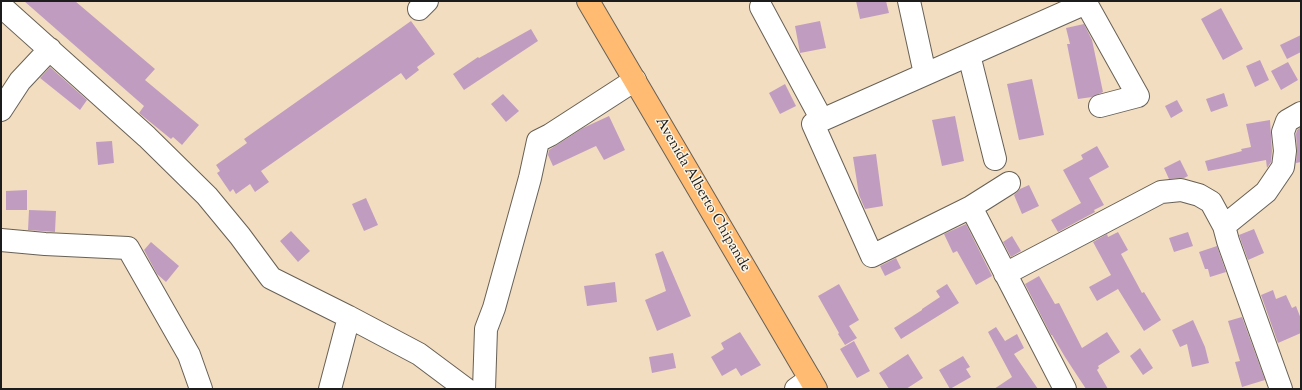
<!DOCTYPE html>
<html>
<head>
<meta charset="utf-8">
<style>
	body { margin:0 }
	#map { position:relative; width:1302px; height:390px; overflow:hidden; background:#f3ddc0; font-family:"Sorts Mill Goudy",serif }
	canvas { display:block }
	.frame { position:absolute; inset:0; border:2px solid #1c1c1c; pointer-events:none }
</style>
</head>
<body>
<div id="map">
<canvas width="1302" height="390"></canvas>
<div class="frame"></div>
</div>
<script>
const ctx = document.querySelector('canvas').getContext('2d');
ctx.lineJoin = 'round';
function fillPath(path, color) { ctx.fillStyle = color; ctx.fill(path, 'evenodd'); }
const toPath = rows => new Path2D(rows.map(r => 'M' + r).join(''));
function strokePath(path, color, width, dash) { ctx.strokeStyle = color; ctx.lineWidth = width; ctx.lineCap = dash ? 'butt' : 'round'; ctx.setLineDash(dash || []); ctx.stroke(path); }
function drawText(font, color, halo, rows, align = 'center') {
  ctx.font = font + ' "Sorts Mill Goudy",serif'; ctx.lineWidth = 3; ctx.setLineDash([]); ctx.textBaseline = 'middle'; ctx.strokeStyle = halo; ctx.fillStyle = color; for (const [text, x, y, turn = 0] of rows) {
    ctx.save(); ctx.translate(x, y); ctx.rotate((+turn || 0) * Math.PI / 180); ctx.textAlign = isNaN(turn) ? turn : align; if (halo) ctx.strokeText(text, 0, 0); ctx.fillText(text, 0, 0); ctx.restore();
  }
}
fillPath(toPath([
	[24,1,75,1,155,69,145,80,199,125,182,145,173,137,171,139,139,113,144,106],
	[856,1,886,1,889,13,860,19],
	[1221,8,1243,49,1223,60,1201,19],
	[411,21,435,54,417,67,419,70,406,80,401,73,261,171,269,182,255,192,250,184,236,194,233,189,230,192,217,173,220,171,216,165,247,143,244,139],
	[820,21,826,48,800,53,795,26],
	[1084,24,1092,40,1103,92,1092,97,1078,99,1067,44,1070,44,1066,28],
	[531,29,538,41,464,90,453,74,478,57,479,58],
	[1301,35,1301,52,1287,59,1280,45],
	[1260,60,1269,80,1255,87,1246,66],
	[1288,62,1298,80,1281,90,1271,71],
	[50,67,87,100,80,110,40,78],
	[1032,79,1044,135,1019,140,1007,84],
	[785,84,796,106,780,114,769,93],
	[1224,93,1228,106,1211,112,1206,99],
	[503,94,519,111,506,122,491,104],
	[1177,100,1183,111,1171,118,1165,106],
	[609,116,625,150,604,160,596,146,553,166,548,155,549,150,583,128],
	[955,116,964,161,942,166,932,120],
	[1270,120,1272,151,1271,162,1267,168,1266,160,1208,171,1205,161,1242,151,1241,149,1251,147,1246,124],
	[1301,127,1301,162,1296,163,1297,150,1296,134,1297,130],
	[112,141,114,163,98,165,96,142],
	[1097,146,1109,167,1089,178,1104,205,1094,210,1095,212,1058,232,1051,220,1081,203,1063,170,1083,159,1081,155],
	[876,154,883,206,865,209,859,195,853,157],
	[1180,160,1188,176,1184,178,1169,179,1164,168],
	[1029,185,1039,206,1022,214,1014,195,1020,189],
	[27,190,27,210,6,210,6,191],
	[366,198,378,225,364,231,352,204],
	[29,210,56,211,55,232,28,230],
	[966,224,992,276,976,285,957,251,953,253,944,234],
	[1254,229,1264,253,1248,260,1239,235],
	[291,231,310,251,298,262,280,241],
	[1118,232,1128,250,1121,254,1142,293,1144,292,1161,320,1144,331,1118,289,1097,301,1089,287,1111,275,1093,242,1107,234,1108,237],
	[1188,232,1193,246,1174,252,1169,238],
	[1012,236,1021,251,1011,257,1003,242],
	[151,242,179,266,166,282,157,274,144,250],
	[1217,246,1226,272,1210,277,1208,269,1205,269,1199,252],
	[663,251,691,316,657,331,645,300,666,291,655,254],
	[896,258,901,268,885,276,880,266],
	[1039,276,1055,304,1059,303,1082,348,1107,332,1120,352,1098,366,1099,368,1097,370,1108,389,1086,389,1065,357,1052,335,1051,335,1025,284],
	[615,282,617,302,587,306,584,286],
	[839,284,859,320,849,326,857,338,845,345,838,334,839,333,818,296],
	[947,284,959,303,901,339,894,328,922,310,922,309,940,297,936,291],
	[1273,290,1276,299,1286,295,1292,308,1296,306,1301,319,1301,333,1278,343,1261,295],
	[1242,317,1265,380,1242,387,1235,362,1240,361,1228,321],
	[1193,320,1205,347,1209,363,1192,367,1187,344,1180,347,1172,330],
	[996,327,1005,341,1017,334,1024,348,1014,354,1038,389,994,389,1012,377,988,332],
	[740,332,761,365,741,376,736,368,722,376,711,357,724,349,721,343],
	[854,341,870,371,857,378,840,349],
	[1140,348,1153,368,1143,375,1130,356],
	[673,353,676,368,652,373,649,357],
	[908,354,923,378,906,389,889,389,879,373],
	[963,356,970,367,966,369,971,377,950,389,939,370]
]), '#c09dc0');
const minor = toPath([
	[909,1,925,74],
	[1,6,147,137,207,196,240,236,271,278,349,317,419,354,466,389],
	[761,7,822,120],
	[419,9,427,1],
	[969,55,995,159],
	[1,110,20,81,50,49],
	[1009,183,971,207,872,256,813,124,1086,3,1138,96,1100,106],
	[971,207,1065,389],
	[1,240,45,244,128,248,189,355,201,389],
	[1005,274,1161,192,1181,190,1199,195,1211,202,1224,226],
	[330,389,349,317],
	[484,389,486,329,494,308,530,178,538,141,550,135,635,80],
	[796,389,810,379],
	[1281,389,1228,241,1224,226,1266,192,1283,167,1285,151,1283,132,1287,121,1301,113]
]);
const major = toPath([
	[588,1,816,389]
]);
strokePath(minor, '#676055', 24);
strokePath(major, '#676055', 24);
strokePath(minor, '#fff', 22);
strokePath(major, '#febb71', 22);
drawText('15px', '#1c1c1c', '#fcf5e5', [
	["Avenida Alberto Chipande",702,195,60]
]);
</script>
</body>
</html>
